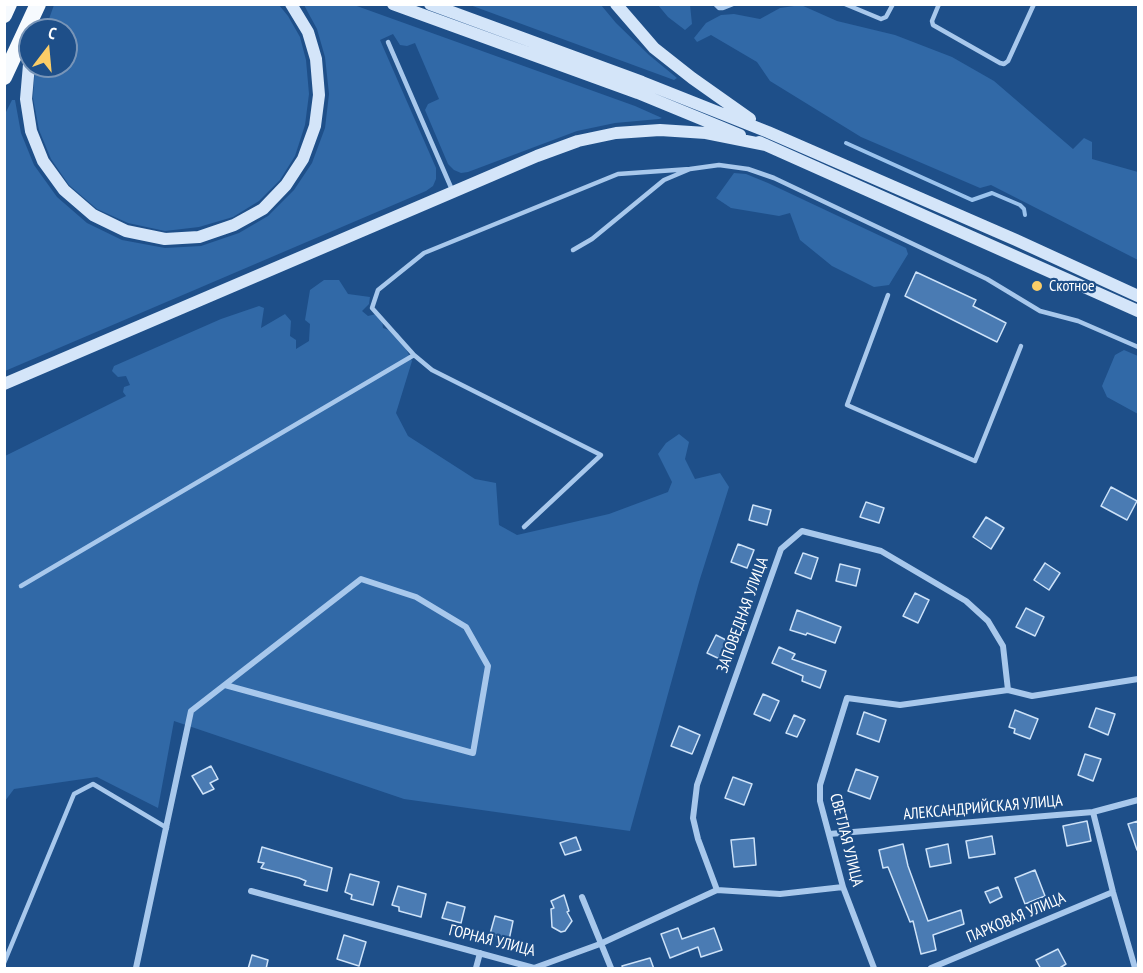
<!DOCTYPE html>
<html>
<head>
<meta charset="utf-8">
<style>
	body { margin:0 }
	#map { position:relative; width:1143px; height:973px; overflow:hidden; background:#1e4f89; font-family:"PT Sans Narrow",sans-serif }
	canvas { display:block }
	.frame { position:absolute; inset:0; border:6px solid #fff; pointer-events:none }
	.north { position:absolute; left:18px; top:18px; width:60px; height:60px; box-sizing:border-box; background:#1e4f89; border:2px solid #7895b8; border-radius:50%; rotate:16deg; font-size:16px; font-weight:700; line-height:24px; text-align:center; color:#fff }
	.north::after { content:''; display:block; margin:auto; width:21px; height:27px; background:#fbcd67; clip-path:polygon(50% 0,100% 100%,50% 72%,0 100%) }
</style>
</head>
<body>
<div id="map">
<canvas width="1143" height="973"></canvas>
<div class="frame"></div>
<div class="north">С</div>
</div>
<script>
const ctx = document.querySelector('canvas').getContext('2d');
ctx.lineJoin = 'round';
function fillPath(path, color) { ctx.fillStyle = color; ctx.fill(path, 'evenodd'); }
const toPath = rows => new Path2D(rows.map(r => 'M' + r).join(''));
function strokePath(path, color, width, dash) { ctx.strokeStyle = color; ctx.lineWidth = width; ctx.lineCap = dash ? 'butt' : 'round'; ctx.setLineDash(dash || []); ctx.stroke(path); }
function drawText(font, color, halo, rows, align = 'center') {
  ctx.font = font + ' "PT Sans Narrow",sans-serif'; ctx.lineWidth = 4.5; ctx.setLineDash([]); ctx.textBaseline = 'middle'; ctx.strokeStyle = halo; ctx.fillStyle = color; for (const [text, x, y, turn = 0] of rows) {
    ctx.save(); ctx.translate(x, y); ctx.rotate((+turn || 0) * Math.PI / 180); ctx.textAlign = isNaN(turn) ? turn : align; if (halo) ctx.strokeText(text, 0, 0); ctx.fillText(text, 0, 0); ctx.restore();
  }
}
fillPath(toPath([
	[54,5,279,5,288,16,300,37,306,60,309,94,305,125,295,156,280,180,259,201,233,217,199,227,165,231,128,223,97,209,69,185,51,159,39,130,33,98,35,66,66,66,66,30,45,30],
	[304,5,354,5,635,106,662,118,659,119,615,123,577,131,468,172,461,173,454,170,448,164,425,110,428,104,439,99,415,43,407,46,400,45,393,34,380,40,436,168,436,179,433,186,426,191,5,371,4,116,12,100,15,100,21,133,34,165,57,197,87,223,122,240,165,248,201,246,239,233,268,216,294,190,312,163,325,128,329,94,325,57,317,29],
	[470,5,601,5,616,23,649,55,677,78,674,80],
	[658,5,690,5,692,24,685,30,668,17],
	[801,5,837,21,895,35,952,57,994,81,1073,149,1084,138,1092,142,1092,159,1138,172,1138,260,991,185,980,188,861,137,770,81,757,62,711,35,697,42,694,38,706,23,721,15,734,14,760,19,780,8],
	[734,173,746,174,768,183,906,248,908,254,889,285,874,287,832,266,800,240,790,213,779,216,731,208,716,198],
	[324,280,339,280,348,294,370,297,369,304,362,311,368,316,376,314,382,319,383,328,398,333,412,361,396,413,408,436,475,479,496,483,499,525,517,535,609,514,668,492,672,482,658,454,666,443,679,434,689,442,685,459,695,479,720,473,729,487,699,582,630,831,404,799,174,721,158,808,97,777,14,789,5,801,5,456,126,396,123,392,124,387,130,385,126,376,118,377,112,371,114,366,221,319,259,306,264,308,261,328,285,314,291,321,290,336,296,340,296,349,309,341,310,324,305,320,310,290],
	[1124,350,1138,356,1138,414,1107,397,1102,386,1115,355]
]), '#3169a7');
strokePath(toPath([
	[846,143,972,200,992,193,1020,205,1024,209,1025,215]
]), '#9bc3ed', 4);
const building = toPath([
	[916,272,976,300,973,306,1006,323,997,342,905,296,916,272],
	[1111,487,1137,501,1127,520,1101,506,1111,487],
	[866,502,884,508,879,523,860,517,866,502],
	[753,505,771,510,767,525,749,520,753,505],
	[986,517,1004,528,991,549,973,537,986,517],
	[738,544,754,550,747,568,731,562,738,544],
	[803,553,818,558,811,579,795,573,803,553],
	[1045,563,1060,573,1049,590,1034,580,1045,563],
	[840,564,860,569,856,586,836,581,840,564],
	[915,593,929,600,918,623,903,616,915,593],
	[1026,608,1044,617,1035,636,1016,627,1026,608],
	[797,610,841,627,835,643,807,633,806,635,790,630,797,610],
	[716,635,732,643,724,661,707,653,716,635],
	[779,647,795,654,792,659,826,671,820,688,802,681,803,676,772,663,779,647],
	[763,694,779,701,770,721,754,714,763,694],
	[1096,708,1115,714,1108,735,1089,727,1096,708],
	[1015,710,1038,719,1030,739,1014,733,1015,729,1009,727,1015,710],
	[864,712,886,720,879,742,857,734,864,712],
	[794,715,805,720,797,737,786,733,794,715],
	[679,726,700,735,692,754,671,746,679,726],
	[1085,754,1101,759,1093,781,1078,775,1085,754],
	[211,766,218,779,210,783,214,789,203,794,192,776,211,766],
	[856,769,878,777,870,799,848,791,856,769],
	[733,777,752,784,744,805,725,798,733,777],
	[1087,821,1091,841,1067,846,1063,826,1087,821],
	[1138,821,1138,849,1137,850,1128,824,1138,821],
	[992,836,995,854,969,858,966,841,992,836],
	[576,837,581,850,565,855,560,843,576,837],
	[754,838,756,865,734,867,731,840,754,838],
	[903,844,908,866,928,921,961,910,964,924,933,935,936,950,921,954,913,921,910,922,888,867,883,868,879,850,903,844],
	[948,844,951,863,930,867,926,849,948,844],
	[262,847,332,868,327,891,304,885,306,881,299,878,261,868,264,863,258,862,262,847],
	[1035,870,1045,896,1025,904,1015,878,1035,870],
	[350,874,379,882,373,905,351,899,352,895,345,892,350,874],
	[398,886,426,894,421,917,399,911,399,907,392,905,398,886],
	[998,887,1002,897,990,903,985,892,998,887],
	[564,895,569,911,567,912,572,921,565,931,561,932,552,927,551,909,554,908,551,901,564,895],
	[447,902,465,907,461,923,442,918,447,902],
	[495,916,513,921,509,940,490,934,495,916],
	[678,928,682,939,714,928,722,950,701,957,698,947,670,958,661,934,678,928],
	[344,935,366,942,359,966,337,959,344,935],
	[1058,949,1066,964,1058,969,1041,969,1036,960,1058,949],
	[252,955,268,960,266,969,248,969,252,955],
	[650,958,654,969,623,969,622,966,650,958]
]);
fillPath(building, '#4a7bb3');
strokePath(building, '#cde2f8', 1.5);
strokePath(toPath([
	[715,4,719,8,723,8,733,4],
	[845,4,881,19,886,17,893,4],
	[939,4,932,21,933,25,1000,63,1004,64,1008,61,1034,4],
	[388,42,453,192],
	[573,250,592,239,664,180,690,169,719,165,748,169,774,178,987,279,1040,311,1078,321,1138,347],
	[888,295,847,405,975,461,1021,346],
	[524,527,601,455,432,370,414,355,372,308,378,290,424,253,618,174,690,169],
	[21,586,414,355],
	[4,963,74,794,93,784,167,828]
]), '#a8c8ec', 4.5);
strokePath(toPath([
	[1093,812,1113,892,1135,968],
	[829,834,1093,812,1138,800],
	[717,890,698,839,693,818,697,785,781,549,802,531,881,551,966,601,988,621,1003,646,1008,690,1032,696,1138,679],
	[251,891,534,968,600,944,717,890,780,894,843,887],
	[582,897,611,968],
	[136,968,191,711,361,579,416,597,466,627,488,666,473,753,225,685],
	[476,968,480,953],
	[874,968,843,887,820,801,820,785,847,698,900,705,1008,690],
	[931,968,1113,892]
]), '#a8c8ec', 6);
strokePath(toPath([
	[393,4,638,93,740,135],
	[430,4,642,82,768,132,1016,240,1138,296],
	[616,4,654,48,692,78,750,119],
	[30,53,26,99,31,131,43,161,64,190,93,215,126,231,165,239,199,237,234,225,263,209,286,185,303,159,315,126,319,95,316,59,308,32,291,4],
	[759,142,1138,311],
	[4,384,453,192,537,156,578,141,616,133,660,130,706,133,766,145]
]), '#d4e5f9', 12);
strokePath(toPath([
	[4,15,9,4],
	[4,77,38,4]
]), '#f6fafe', 16);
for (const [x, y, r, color] of [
	[1037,286,6,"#fbcd67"]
]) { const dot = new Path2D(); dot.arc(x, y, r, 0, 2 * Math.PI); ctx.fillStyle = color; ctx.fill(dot); strokePath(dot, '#1e4f89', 2); }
drawText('16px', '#fff', '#1e4f89', [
	["Скотное",1049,286]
], 'left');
drawText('16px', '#fff', '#1e4f89', [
	["ЗАПОВЕДНАЯ УЛИЦА",743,615,-70],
	["АЛЕКСАНДРИЙСКАЯ УЛИЦА",983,808,-5],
	["СВЕТЛАЯ УЛИЦА",846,840,76],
	["ПАРКОВАЯ УЛИЦА",1016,918,-23],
	["ГОРНАЯ УЛИЦА",492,941,14]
]);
</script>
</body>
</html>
